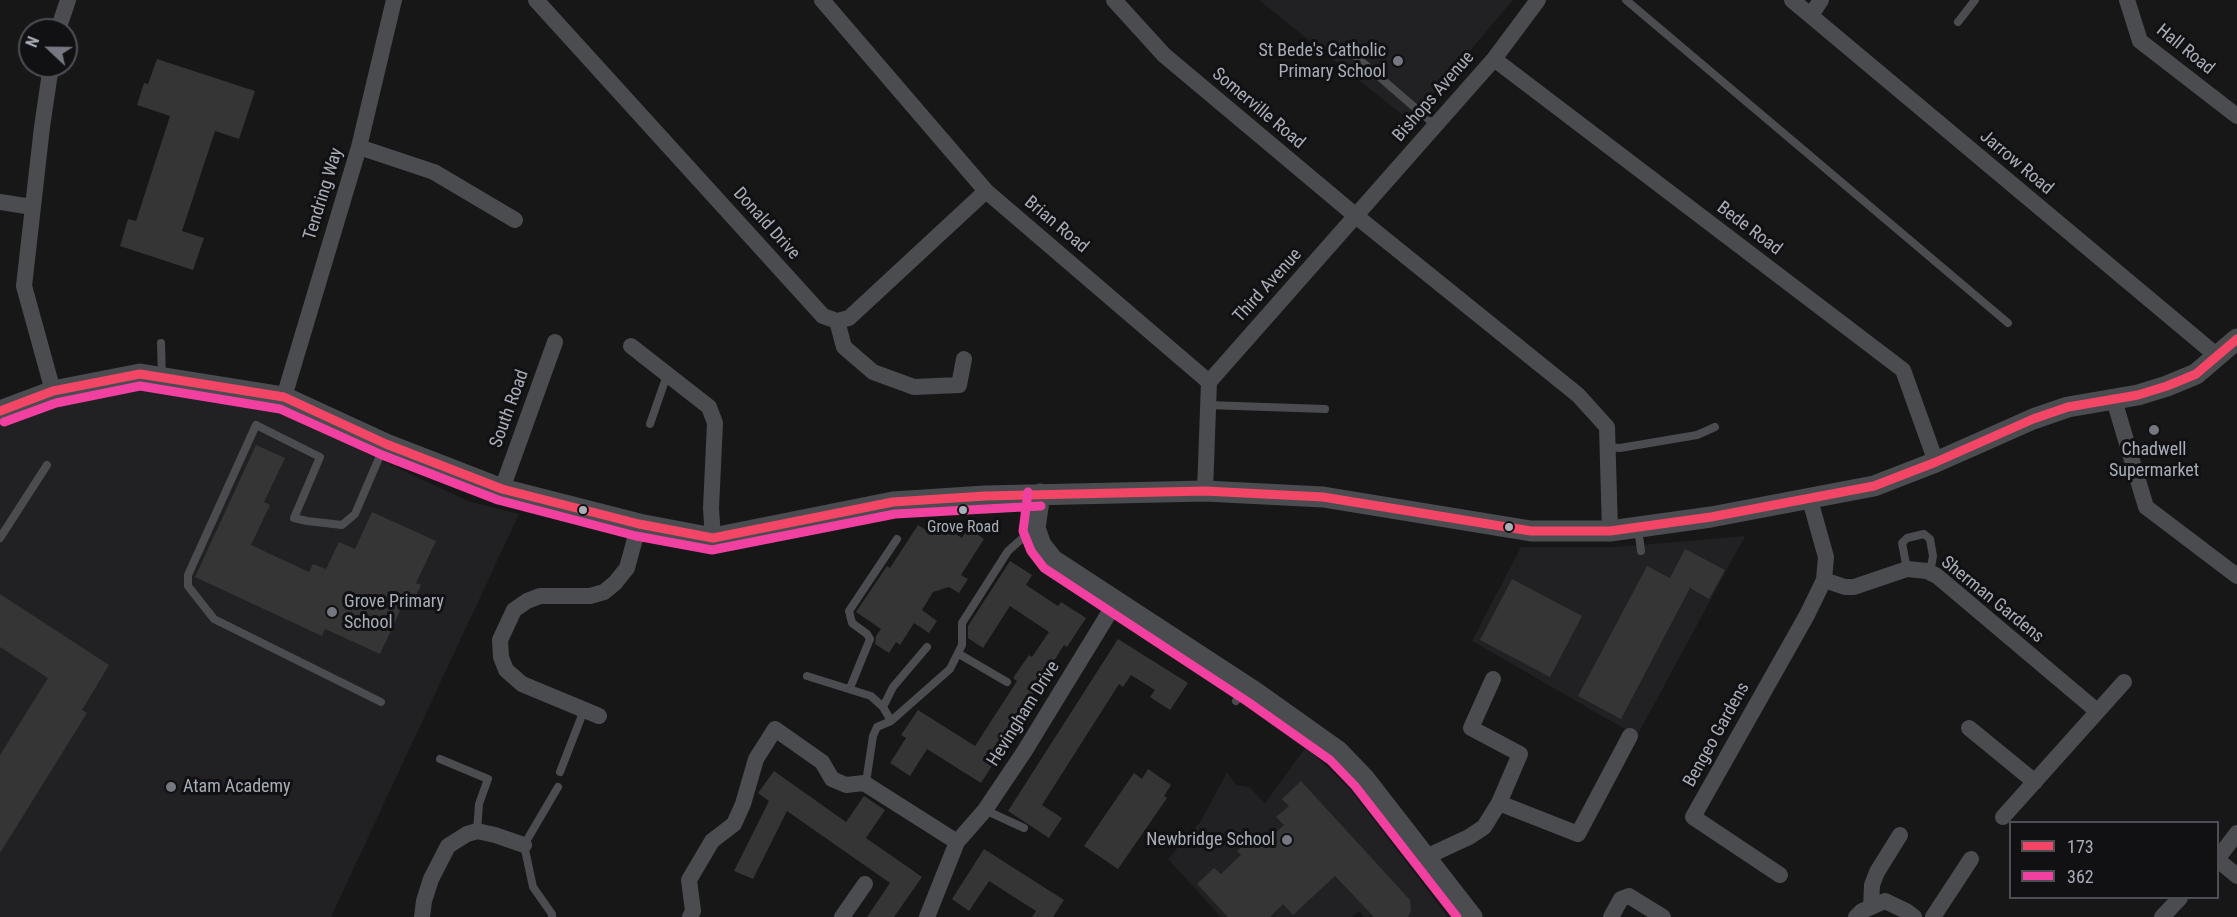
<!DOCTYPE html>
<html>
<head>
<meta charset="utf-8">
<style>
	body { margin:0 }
	#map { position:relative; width:2237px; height:917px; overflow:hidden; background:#171717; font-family:"Roboto Condensed",sans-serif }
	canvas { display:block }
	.legend { position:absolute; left:2009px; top:821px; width:210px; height:78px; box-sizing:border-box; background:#111113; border:2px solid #4d4f55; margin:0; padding:8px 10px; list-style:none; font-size:18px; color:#a8adb8 }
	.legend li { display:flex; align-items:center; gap:12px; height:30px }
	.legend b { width:30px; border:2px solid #4d4f55 }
	.north { position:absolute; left:18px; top:18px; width:60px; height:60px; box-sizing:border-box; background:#111113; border:2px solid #4d4f55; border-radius:50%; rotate:292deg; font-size:16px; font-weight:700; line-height:24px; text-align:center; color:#a8adb8 }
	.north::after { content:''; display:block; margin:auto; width:21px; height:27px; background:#757880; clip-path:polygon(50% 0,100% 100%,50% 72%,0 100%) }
</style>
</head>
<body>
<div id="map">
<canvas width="2237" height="917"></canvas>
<ul class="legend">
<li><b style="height:8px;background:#f34667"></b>173</li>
<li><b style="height:8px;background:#f240a1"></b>362</li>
</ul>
<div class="north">N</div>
</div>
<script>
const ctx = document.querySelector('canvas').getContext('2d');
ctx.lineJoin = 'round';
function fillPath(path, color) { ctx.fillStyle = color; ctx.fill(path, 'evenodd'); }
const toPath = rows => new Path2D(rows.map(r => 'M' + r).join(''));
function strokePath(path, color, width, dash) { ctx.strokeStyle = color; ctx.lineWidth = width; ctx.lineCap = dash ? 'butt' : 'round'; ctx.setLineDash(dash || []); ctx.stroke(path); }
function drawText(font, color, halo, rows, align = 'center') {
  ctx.font = font + ' "Roboto Condensed",sans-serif'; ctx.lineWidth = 6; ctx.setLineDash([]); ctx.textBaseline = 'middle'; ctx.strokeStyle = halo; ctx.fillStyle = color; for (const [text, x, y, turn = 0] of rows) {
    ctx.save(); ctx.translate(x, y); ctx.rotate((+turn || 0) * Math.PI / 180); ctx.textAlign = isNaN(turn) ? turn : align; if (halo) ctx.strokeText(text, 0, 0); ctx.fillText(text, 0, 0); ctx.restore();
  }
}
fillPath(toPath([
	[1259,0,1513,0,1410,121],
	[185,387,218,394,257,410,261,404,468,501,519,514,331,917,0,917,0,425,105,391],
	[1745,536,1637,736,1472,641,1521,547,1617,547],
	[1306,747,1350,789,1448,917,1364,917,1359,911,1352,917,1221,917,1168,859,1201,821,1227,772,1236,785,1249,787,1265,803]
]), '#212123');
fillPath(toPath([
	[157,59,255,91,239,139,215,131,182,231,204,238,193,270,120,246,128,219,136,221,170,116,137,105,144,83,148,84],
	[256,445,285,458,264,502,270,505,251,545,309,572,313,564,326,569,339,542,355,549,372,512,436,541,416,583,421,585,413,603,405,600,380,654,325,629,322,636,195,577],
	[935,521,962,538,968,528,984,539,961,575,968,579,959,593,949,587,933,592,922,610,937,621,929,633,914,623,900,645,896,642,889,653,875,644,876,636,881,629,856,612,887,566,890,568,918,525,929,532],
	[1685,549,1725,570,1709,599,1690,588,1621,719,1578,696,1647,566,1670,578],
	[1010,561,1032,575,1026,585,1058,606,1061,602,1086,618,1067,647,1064,645,1032,696,1035,698,981,783,927,749,910,776,890,763,906,738,901,735,918,710,975,746,1017,681,1013,678,1029,655,1032,657,1049,632,1010,606,983,648,968,638,968,626],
	[1512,579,1582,616,1550,677,1480,640],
	[0,594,109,665,82,710,87,713,0,853,0,755,48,678,0,647],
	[1118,639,1188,683,1170,710,1150,697,1155,690,1131,675,1123,687,1119,684,1042,805,1062,818,1049,838,1008,811],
	[1148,769,1171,785,1164,796,1167,798,1118,869,1084,846,1134,773,1142,779],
	[774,771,846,822,864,796,885,810,866,838,922,877,894,917,867,917,890,883,787,811,753,879,734,871,769,801,758,793],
	[1301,781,1410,900,1411,911,1408,917,1374,917,1335,876,1293,915,1283,904,1270,917,1228,917,1197,884,1214,868,1221,874,1241,855,1237,851,1252,838,1260,847,1284,825,1276,817,1289,806,1282,799],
	[984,849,1064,900,1053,917,1032,917,1036,911,989,881,969,911,952,899]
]), '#353536');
strokePath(toPath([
	[1626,0,2008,323],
	[1958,22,1975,0],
	[1346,48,1435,125],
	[161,343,162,377],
	[1207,405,1325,409],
	[650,424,667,375],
	[1608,447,1620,448,1697,435,1715,427],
	[1638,528,1641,551],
	[0,538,47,465],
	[1907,569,1902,543,1907,538,1924,534,1930,539,1933,556,1930,572],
	[959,654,1007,682],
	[807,676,871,696,883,707,891,721,877,727,873,736,867,776,864,783],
	[850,688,870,639,867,634,852,623,849,611,897,539],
	[1236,701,1244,685],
	[381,702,214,619,188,586,188,575,256,425,320,457,294,518,307,521,342,525,355,514,385,444],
	[883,707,893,687,927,647],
	[891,721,950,669,962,645,962,623,1008,551,1034,528],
	[440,759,488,779,479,804,477,831],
	[560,772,584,710],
	[985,810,1024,828],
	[552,917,552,914,533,887,524,845,558,787]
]), '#4b4c50', 8);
strokePath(toPath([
	[536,0,823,316,837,321,849,318,986,191],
	[822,0,986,191,1209,382,1205,491],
	[1114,0,1164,55,1356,216,1578,395,1607,427,1610,531],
	[1792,0,2216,355],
	[2127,0,2140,41,2237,116],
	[1811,15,1821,0],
	[58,30,68,0],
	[1494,59,1903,370,1936,462],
	[51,66,42,127,24,286,53,391],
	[359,147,434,172,515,220],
	[0,202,32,207],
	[837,321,844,347,873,372,914,387,959,385,964,359],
	[631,346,709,407,715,423,711,508,713,538],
	[1209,382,1494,59,1538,0],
	[284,397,359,147,394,0],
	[2114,400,2146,507,2237,576],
	[502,489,555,342],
	[1810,500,1826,557,1824,580,1845,587,1854,587,1907,569,1927,571,1937,576,2097,711],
	[599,716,522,684,506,670,501,657,500,640,514,610,527,601,540,596,590,596,604,592,615,583,627,568,639,524],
	[1969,728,2035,782],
	[1499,803,1578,834,1630,736],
	[2003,817,2124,682],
	[1426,857,1469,837,1484,827,1499,803,1520,754,1471,728,1493,679],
	[2218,858,2237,833],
	[2218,860,2237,876],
	[1780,875,1693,817,1807,615,1824,580],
	[1871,907,1872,885,1877,872,1900,835],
	[422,917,424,901,431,879,448,846,467,834,477,831,495,835,524,845],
	[690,917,693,911,689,880,712,841,734,824,743,804,756,759,775,729,822,762,832,779,846,785,864,783,957,842],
	[842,917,865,884],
	[927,917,957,842,985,810,1024,752,1117,600],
	[1611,917,1621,899,1629,896,1663,917],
	[1856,917,1862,911,1885,901,1906,911,1914,917],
	[1933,917,1971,859],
	[2162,917,2180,898]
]), '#4b4c50', 16);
strokePath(toPath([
	[0,411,53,391,140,374,284,397,386,444,502,489,639,524,713,538,893,502,985,496,1205,491,1323,497,1531,531,1610,531,1711,517,1874,486,1936,462,2033,419,2068,407,2138,395,2167,386,2196,374,2237,339],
	[1040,494,1035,528,1041,545,1053,560,1255,692,1338,751,1364,778,1472,917]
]), '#4b4c50', 21);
strokePath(toPath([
	[0,411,53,391,140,374,284,397,386,444,502,489,639,524,713,538,893,502,985,496,1205,491,1323,497,1531,531,1610,531,1711,517,1874,486,1936,462,2033,419,2068,407,2138,395,2167,386,2196,374,2237,339]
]), '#f34667', 9);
strokePath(toPath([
	[4,422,56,403,140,386,280,409,382,455,498,500,636,536,712,550,895,514,1041,506],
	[1028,492,1023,531,1031,551,1044,568,1248,702,1330,760,1355,786,1457,917]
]), '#f240a1', 9);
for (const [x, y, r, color] of [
	[1398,61,6,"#757880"],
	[2154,430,6,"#757880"],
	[583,510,5,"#a8adb8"],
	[963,510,5,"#a8adb8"],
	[1509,527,5,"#a8adb8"],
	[332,612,6,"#757880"],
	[171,787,6,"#757880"],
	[1287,840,6,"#757880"]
]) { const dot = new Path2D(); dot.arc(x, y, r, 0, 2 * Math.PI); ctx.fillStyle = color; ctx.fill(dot); strokePath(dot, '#111113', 2); }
drawText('16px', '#a8adb8', '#111113', [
	["Grove Road",963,528]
]);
drawText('18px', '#a8adb8', '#111113', [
	["Hall Road",2185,50,39],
	["Bishops Avenue",1434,97,-49],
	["Somerville Road",1258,109,40],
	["Jarrow Road",2016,163,40],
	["Tendring Way",324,194,-73],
	["Donald Drive",766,224,48],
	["Brian Road",1056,225,40],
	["Bede Road",1749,229,37],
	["Third Avenue",1268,286,-48],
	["South Road",510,409,-70],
	["Sherman Gardens",1992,600,39],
	["Hevingham Drive",1024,714,-58],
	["Bengeo Gardens",1717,735,-61]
]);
drawText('18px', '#a8adb8', '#111113', [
	["St Bede's Catholic",1386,51],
	["Primary School",1386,72],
	["Chadwell",2154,450,"center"],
	["Supermarket",2154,471,"center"],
	["Grove Primary",344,602,"left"],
	["School",344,623,"left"],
	["Atam Academy",183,787,"left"],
	["Newbridge School",1275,840]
], 'right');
</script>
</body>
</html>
